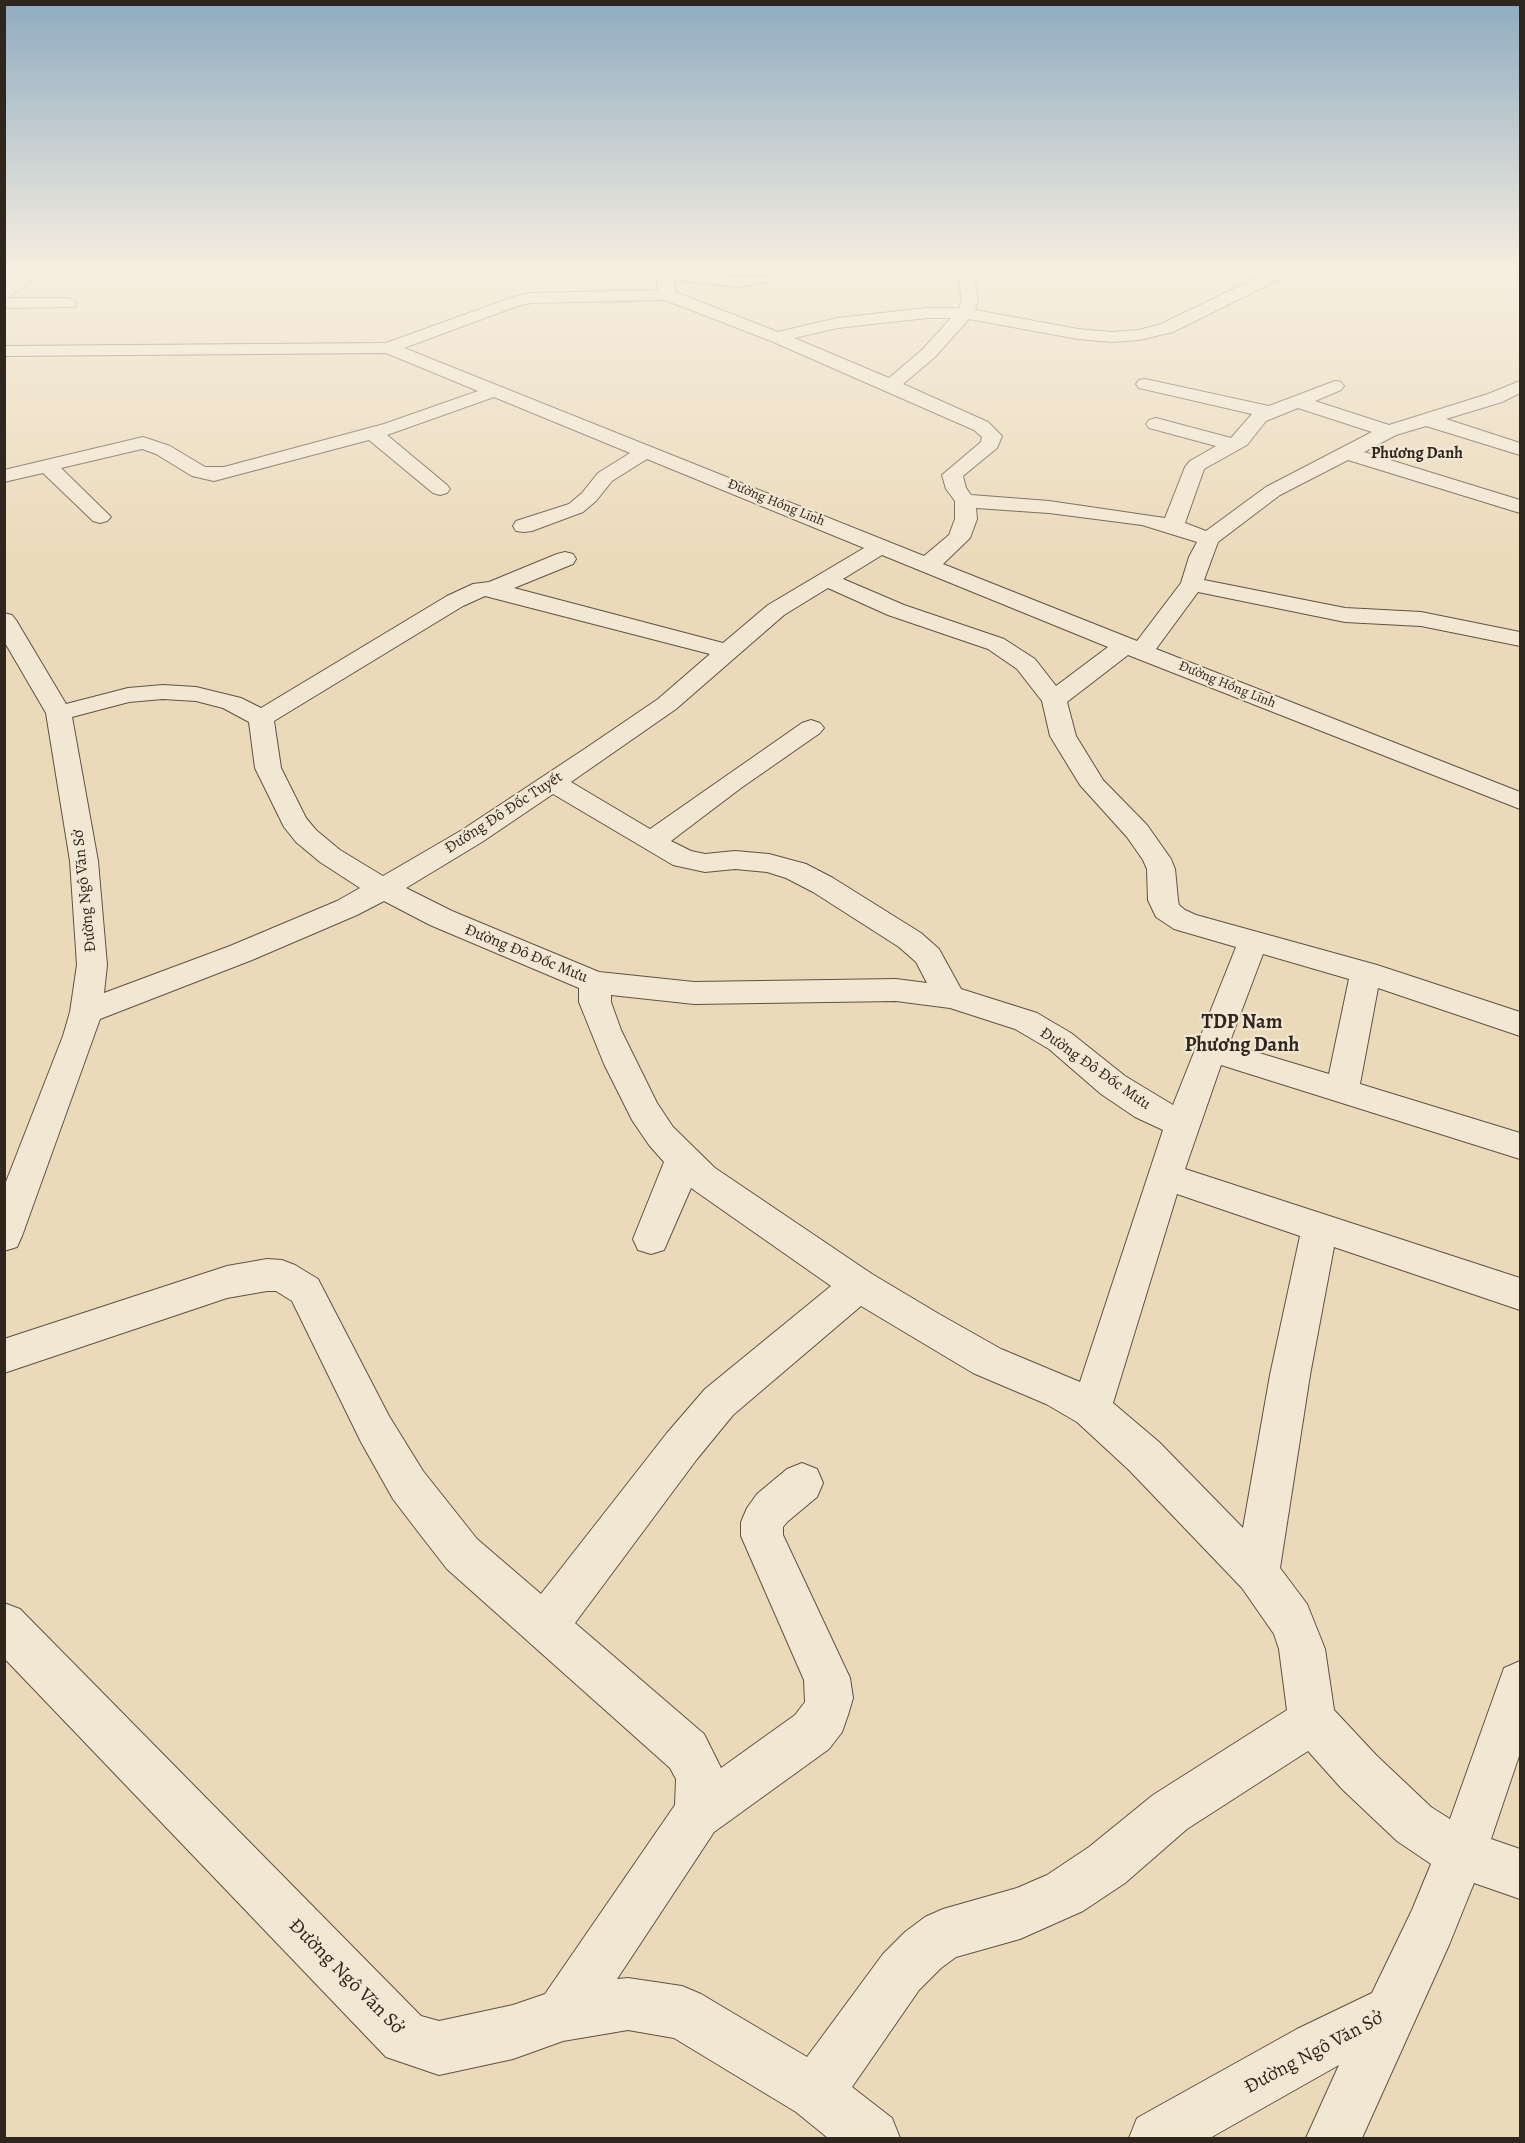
<!DOCTYPE html>
<html>
<head>
<meta charset="utf-8">
<style>
	body { margin:0 }
	#map { position:relative; width:1525px; height:2143px; overflow:hidden; background:#ebdab9; font-family:Alegreya,serif }
	canvas { display:block }
	.frame { position:absolute; inset:0; border:6px solid #2f261d; pointer-events:none }
</style>
</head>
<body>
<div id="map">
<canvas width="1525" height="2143"></canvas>
<div class="frame"></div>
</div>
<script>
const ctx = document.querySelector('canvas').getContext('2d');
ctx.lineJoin = 'round';
const toPath = rows => new Path2D(rows.map(r => 'M' + r).join(''));
function strokePath(path, color, width, dash) { ctx.strokeStyle = color; ctx.lineWidth = width; ctx.lineCap = dash ? 'butt' : 'round'; ctx.setLineDash(dash || []); ctx.stroke(path); }
function fillPath(path, color) { ctx.fillStyle = color; ctx.fill(path, 'evenodd'); }
function drawText(font, color, halo, rows, align = 'center') {
  ctx.font = font + ' Alegreya,serif'; ctx.lineWidth = 4.5; ctx.setLineDash([]); ctx.textBaseline = 'middle'; ctx.strokeStyle = halo; ctx.fillStyle = color; for (const [text, x, y, turn = 0] of rows) {
    ctx.save(); ctx.translate(x, y); ctx.rotate((+turn || 0) * Math.PI / 180); ctx.textAlign = isNaN(turn) ? turn : align; if (halo) ctx.strokeText(text, 0, 0); ctx.fillText(text, 0, 0); ctx.restore();
  }
}
const minor = toPath([
	[29,270,48,270,7,298,69,298,77,303,75,307,4,308,4,286,29,270],
	[277,270,293,270,290,275,284,277,278,275,277,270],
	[655,270,739,277,767,276,769,279,767,282,739,287,673,280,675,292,778,332,837,318,927,308,959,308,962,300,959,282,968,270,984,270,975,282,978,300,975,310,1078,329,1112,332,1139,330,1161,324,1273,270,1294,270,1292,273,1173,332,1139,340,1112,342,1078,339,969,319,935,357,903,384,988,422,1002,436,997,448,963,476,966,488,971,495,1049,501,1165,518,1185,467,1190,461,1216,446,1149,428,1146,424,1149,420,1156,418,1231,438,1252,414,1139,388,1136,384,1139,380,1145,379,1269,406,1335,381,1341,382,1344,386,1341,390,1315,401,1389,425,1488,394,1520,381,1520,393,1502,402,1446,419,1520,443,1520,455,1426,426,1396,435,1364,452,1520,500,1520,513,1348,460,1280,495,1218,542,1204,580,1345,608,1421,612,1520,632,1520,646,1421,626,1345,622,1198,592,1156,649,1520,792,1520,809,1128,655,1067,702,1076,736,1103,780,1147,825,1171,859,1175,869,1178,900,1179,905,1185,910,1196,915,1377,965,1520,1012,1520,1036,1378,988,1360,1084,1520,1133,1520,1159,1221,1065,1185,1169,1520,1278,1520,1310,1334,1247,1310,1375,1280,1568,1307,1604,1325,1649,1334,1710,1376,1755,1431,1807,1450,1819,1504,1668,1520,1661,1520,1753,1491,1839,1520,1849,1520,1899,1474,1883,1449,1945,1362,2138,1306,2138,1339,2065,1210,2138,1129,2138,1137,2118,1297,2029,1372,1993,1412,1910,1431,1864,1397,1841,1342,1789,1308,1751,1187,1829,1125,1883,1083,1911,1020,1939,956,1957,941,1968,919,1990,852,2087,892,2118,900,2138,828,2138,796,2112,674,2038,628,2030,563,2041,513,2059,439,2075,386,2057,4,1658,4,1603,20,1609,421,2016,439,2021,513,2005,545,1994,675,1805,676,1779,670,1768,447,1569,419,1533,393,1499,361,1442,292,1301,276,1291,267,1291,227,1298,4,1373,4,1339,227,1266,267,1259,282,1260,295,1265,318,1279,389,1416,423,1471,477,1539,541,1594,667,1433,705,1389,831,1286,691,1188,664,1250,651,1254,638,1250,633,1239,664,1162,649,1145,632,1120,604,1064,579,1002,579,988,430,925,384,901,357,915,252,960,100,1019,22,1236,17,1247,4,1251,4,1187,63,1036,70,1012,77,965,70,861,46,713,4,641,4,613,12,615,16,620,66,704,128,688,163,685,196,687,241,698,261,708,447,596,473,584,489,582,557,554,565,552,573,554,576,559,573,564,514,588,723,643,768,605,864,548,647,459,612,481,596,501,583,512,532,531,524,532,516,531,513,526,516,521,569,504,582,493,598,473,630,453,494,397,387,435,447,485,450,489,447,493,440,495,433,493,369,440,214,481,192,476,156,454,142,449,61,468,107,513,111,517,107,521,100,523,93,521,43,473,4,482,4,470,143,437,170,446,205,467,224,467,384,424,478,391,386,353,4,356,4,346,386,343,516,296,532,293,658,290,655,270],
	[665,300,771,341,974,430,982,437,981,442,942,475,946,489,955,501,955,519,949,535,924,556,404,348,520,305,532,303,665,300],
	[927,318,951,318,923,349,889,378,794,338,837,328,927,318],
	[1298,408,1372,432,1266,487,1206,531,1185,523,1204,469,1247,445,1266,421,1298,408],
	[976,508,1049,513,1142,525,1197,542,1189,557,1181,583,1137,641,943,564,970,538,977,519,976,508],
	[882,555,1108,647,1056,686,1035,659,1004,639,904,605,843,579,882,555],
	[828,588,888,615,988,649,1017,669,1042,701,1050,736,1080,785,1127,837,1143,860,1147,869,1148,900,1156,917,1174,929,1236,947,1173,1105,1125,1076,1071,1033,1037,1013,961,989,939,949,921,933,833,878,806,864,769,854,735,851,705,854,691,851,671,841,741,788,820,733,824,728,820,723,811,720,802,723,650,829,571,782,676,709,784,615,828,588],
	[485,596,710,654,658,699,586,748,462,830,383,876,340,850,316,830,306,818,281,768,274,721,463,606,485,596],
	[163,699,196,701,223,708,249,722,255,768,284,827,296,842,320,862,360,888,337,901,230,946,104,993,107,965,98,861,72,717,129,702,163,699],
	[553,794,673,865,705,872,735,869,767,872,786,878,813,892,899,947,916,962,927,983,896,979,694,982,599,972,452,911,406,888,482,842,553,794],
	[1263,954,1349,979,1329,1074,1229,1044,1263,954],
	[611,995,694,1004,896,1001,950,1008,1015,1029,1049,1049,1101,1094,1135,1117,1163,1130,1080,1382,1001,1349,939,1314,872,1274,715,1168,673,1127,657,1103,621,1030,611,1002,611,995],
	[1177,1194,1300,1236,1270,1375,1243,1528,1159,1442,1113,1403,1177,1194],
	[861,1306,973,1373,1046,1404,1077,1422,1129,1470,1242,1588,1274,1634,1279,1649,1287,1710,1153,1795,1089,1847,1047,1875,1017,1888,943,1909,925,1917,905,1932,883,1954,807,2057,701,1994,682,1986,628,1978,617,1979,714,1832,829,1749,842,1732,848,1715,853,1698,850,1678,783,1535,783,1527,787,1522,817,1497,823,1483,817,1469,802,1463,787,1469,757,1494,747,1508,741,1522,741,1536,804,1680,805,1702,795,1715,721,1768,704,1734,575,1623,697,1459,733,1415,861,1306]
]);
strokePath(minor, '#5e5344', 2);
fillPath(minor, '#f2e7d2');
const sky = ctx.createLinearGradient(0, 0, 0, 570);
sky.addColorStop(0, '#8fabc0');
sky.addColorStop(0.47, '#f6eee0');
sky.addColorStop(1, '#f6eee000');
ctx.fillStyle = sky;
ctx.fillRect(0, 0, 1525, 570);
drawText('14px', '#2f261d', '#f2e7d2', [
	["Đường Hồng Lĩnh",776,503,22],
	["Đường Hồng Lĩnh",1227,685,22]
]);
drawText('bold 16px', '#2f261d', '#f2e7d2', [
	["Phương Danh",1417,454]
]);
drawText('16px', '#2f261d', '#f2e7d2', [
	["Đướng Đô Đốc Tuyết",504,813,-33],
	["Đường Ngô Văn Sở",85,891,-96],
	["Đường Đô Đốc Mưu",526,954,22],
	["Đường Đô Đốc Mưu",1095,1069,35]
]);
drawText('bold 20px', '#2f261d', '#f2e7d2', [
	["TDP Nam",1242,1023],
	["Phương Danh",1242,1046]
]);
drawText('20px', '#2f261d', '#f2e7d2', [
	["Đường Ngô Văn Sở",346,1977,45],
	["Đường Ngô Văn Sở",1314,2053,-28]
]);
</script>
</body>
</html>
